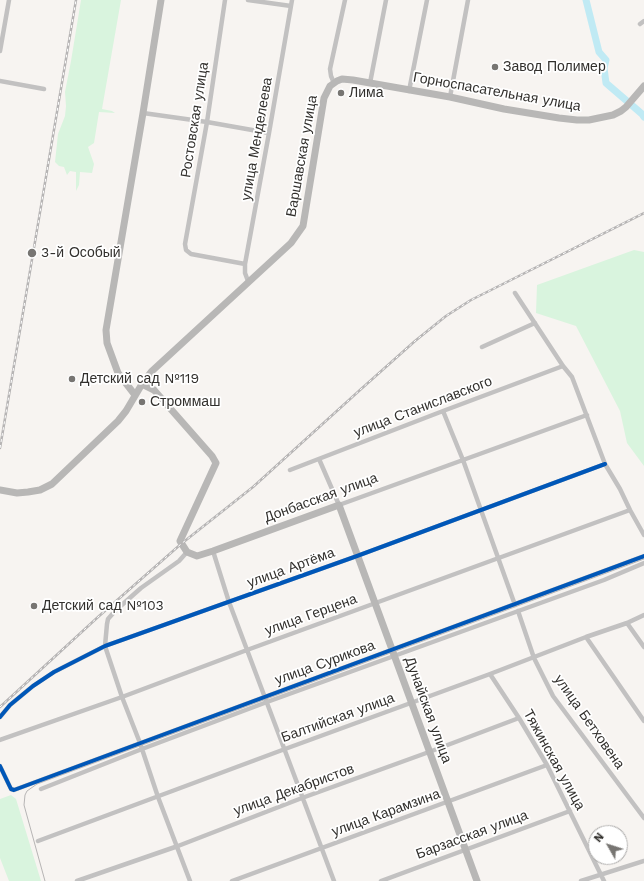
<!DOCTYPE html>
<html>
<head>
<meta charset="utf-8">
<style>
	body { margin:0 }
	#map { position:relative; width:644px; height:881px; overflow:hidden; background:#f7f4f1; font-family:"Work Sans",sans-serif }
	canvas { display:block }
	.north { position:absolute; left:588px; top:825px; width:40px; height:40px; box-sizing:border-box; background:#fff; border:1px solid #adacab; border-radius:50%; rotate:309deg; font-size:11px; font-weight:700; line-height:16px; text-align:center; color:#32302d }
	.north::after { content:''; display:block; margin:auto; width:14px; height:18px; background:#777572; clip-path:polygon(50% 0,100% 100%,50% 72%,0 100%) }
</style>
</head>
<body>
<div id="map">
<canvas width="644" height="881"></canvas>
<div class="north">N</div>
</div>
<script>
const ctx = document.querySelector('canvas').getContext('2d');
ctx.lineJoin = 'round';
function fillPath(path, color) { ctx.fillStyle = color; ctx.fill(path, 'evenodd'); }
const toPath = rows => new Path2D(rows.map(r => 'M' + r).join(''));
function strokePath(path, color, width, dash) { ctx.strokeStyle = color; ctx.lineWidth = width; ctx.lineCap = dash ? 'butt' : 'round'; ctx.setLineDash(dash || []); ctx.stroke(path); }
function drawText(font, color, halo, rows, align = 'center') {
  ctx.font = font + ' "Work Sans",sans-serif'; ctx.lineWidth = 3.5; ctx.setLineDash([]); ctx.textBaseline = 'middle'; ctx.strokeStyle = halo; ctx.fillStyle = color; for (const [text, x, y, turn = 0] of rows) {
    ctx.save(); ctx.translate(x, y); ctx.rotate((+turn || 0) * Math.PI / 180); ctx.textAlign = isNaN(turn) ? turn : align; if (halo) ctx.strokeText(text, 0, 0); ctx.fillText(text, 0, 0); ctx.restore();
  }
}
fillPath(toPath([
	[81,0,121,0,102,109,112,111,115,113,99,112,94,143,88,147,94,164,92,173,80,172,79,185,76,191,76,172,70,171,67,175,64,167,59,166,55,162,58,134,65,116,66,106,65,92,71,61],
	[634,250,644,252,644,466,627,443,620,411,576,326,536,313,537,285],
	[11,795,16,799,41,881,9,881,0,858,0,799]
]), '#d9f4de');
strokePath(toPath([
	[586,0,599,52,606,60,604,68,606,83,642,114,644,117]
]), '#c0eaf4', 7);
strokePath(toPath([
	[225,0,207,122,185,244,186,250,191,254,245,264],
	[248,0,291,6],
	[640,24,644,21],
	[0,51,9,0],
	[0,81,44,89],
	[334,83,331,76,330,69,345,0],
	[370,83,386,0],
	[409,91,427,0],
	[450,97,468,0],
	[143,113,207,122,269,133],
	[248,281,245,273,245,264,269,133,292,0],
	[515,293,563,366,572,377,605,464,620,489,630,510,644,535],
	[482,347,535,323],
	[443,411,463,460,515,605],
	[319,459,339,505,587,415],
	[290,470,443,411,563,366],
	[213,551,229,602,334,881],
	[187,552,179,561,141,588,115,611,108,619,107,624,105,646,122,697,140,743,158,797,190,881],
	[518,611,534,658,553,696,644,818],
	[627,623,644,647],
	[586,637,644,721],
	[490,674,519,718,547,765,604,881],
	[0,717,10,705,33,686,54,672,105,646,357,556,605,464],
	[0,740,122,697,247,650,630,510],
	[0,766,11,789,14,790,644,556],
	[41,789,142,749,267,702,604,580,644,563],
	[38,841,285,749,490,674,586,637,627,623,644,615],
	[77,881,178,846,302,798,429,752,519,718],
	[232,881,547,765],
	[381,881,570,811],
	[581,881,644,861]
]), '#c2c1c1', 4.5);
strokePath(toPath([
	[142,384,154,390,212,456,216,463,180,541,187,552,197,556,213,551,339,505,477,881],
	[135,395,118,373,107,343,106,330,143,113,161,0],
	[0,490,17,493,28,492,40,490,52,484,118,421,126,411,142,384,152,371,291,243,303,226,324,98,330,86,337,81,342,79,353,80,450,97,504,109,559,118,577,120,589,120,613,115,621,111,626,107,644,86]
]), '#b8b7b6', 7);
strokePath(toPath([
	[45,881,24,805,25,795,27,791,37,784,644,559]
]), '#b6b4b4', 1);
const rail = toPath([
	[0,448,76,0],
	[0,707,98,617,181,544,253,487,360,390,415,341,446,316,471,300,493,289,644,213]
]);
strokePath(rail, '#b6b4b4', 2.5);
strokePath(rail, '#fff', 1, [3]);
strokePath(toPath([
	[0,717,10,705,33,686,54,672,105,646,357,556,605,464],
	[0,766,11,789,14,790,644,556]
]), '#0057b8', 4);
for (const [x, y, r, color] of [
	[495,67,4,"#777572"],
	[341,93,4,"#777572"],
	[32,253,5,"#777572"],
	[72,379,4,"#777572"],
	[142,402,4,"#777572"],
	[34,606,4,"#777572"]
]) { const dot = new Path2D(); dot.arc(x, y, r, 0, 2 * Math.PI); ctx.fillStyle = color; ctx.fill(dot); strokePath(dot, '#fff', 1.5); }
drawText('14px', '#32302d', '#fff', [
	["Завод Полимер",503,67],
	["Лима",349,93],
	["3-й Особый",41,253],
	["Детский сад №119",80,379],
	["Строммаш",150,402],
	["Детский сад №103",42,606]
], 'left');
drawText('14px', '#32302d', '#fff', [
	["Горноспасательная улица",497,92,10],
	["Ростовская улица",195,120,-81],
	["улица Менделеева",257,139,-80],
	["Варшавская улица",302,156,-80],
	["улица Станиславского",423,407,-21],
	["Донбасская улица",321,498,-20],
	["улица Артёма",291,568,-20],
	["улица Герцена",311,615,-20],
	["улица Сурикова",325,663,-20],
	["Дунайская улица",428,710,70],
	["Балтийская улица",338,718,-20],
	["улица Бетховена",589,722,55],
	["Тяжинская улица",554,760,61],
	["улица Декабристов",294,790,-20],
	["улица Карамзина",386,813,-20],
	["Барзасская улица",472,835,-20]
]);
</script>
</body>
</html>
